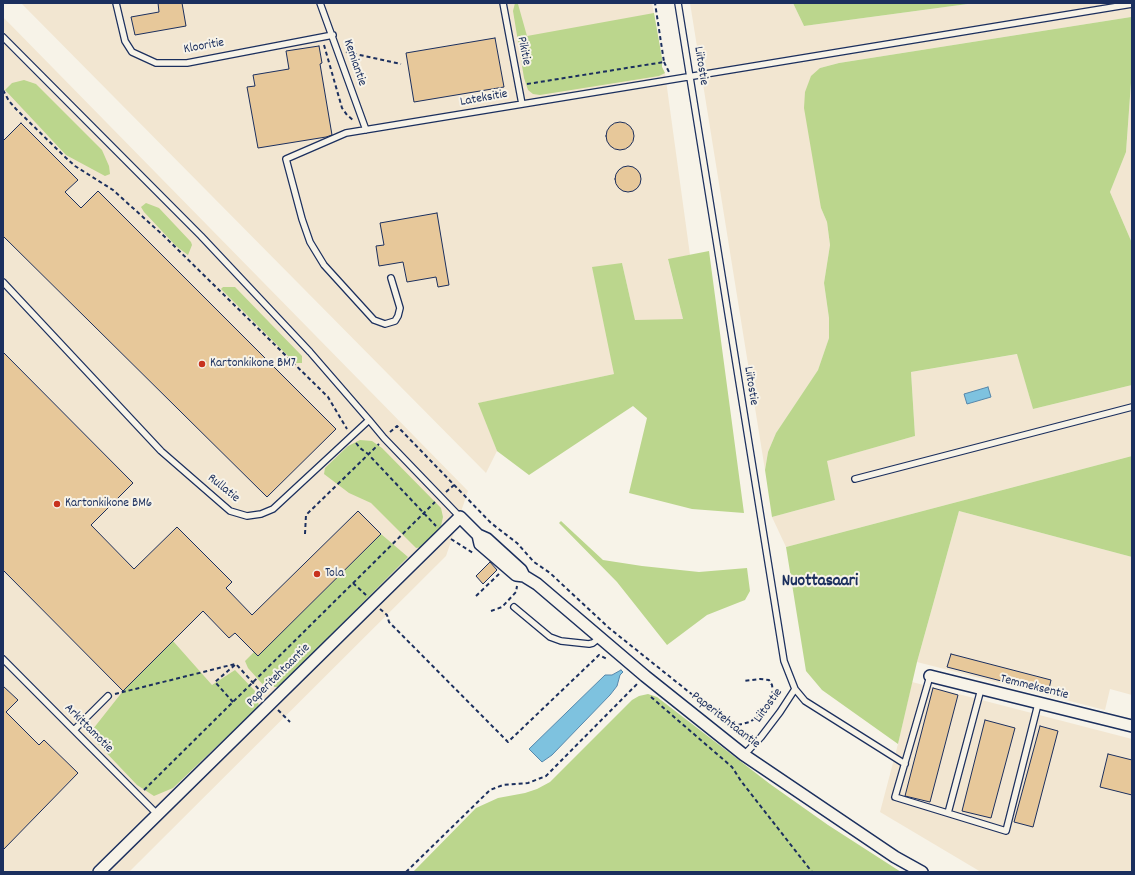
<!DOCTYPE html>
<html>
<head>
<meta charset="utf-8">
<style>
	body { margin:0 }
	#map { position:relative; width:1135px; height:875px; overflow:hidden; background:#f7f3e8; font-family:Dekko,sans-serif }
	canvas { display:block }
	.frame { position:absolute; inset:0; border:4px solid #1b2f5e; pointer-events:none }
</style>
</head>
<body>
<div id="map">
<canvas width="1135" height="875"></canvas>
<div class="frame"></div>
</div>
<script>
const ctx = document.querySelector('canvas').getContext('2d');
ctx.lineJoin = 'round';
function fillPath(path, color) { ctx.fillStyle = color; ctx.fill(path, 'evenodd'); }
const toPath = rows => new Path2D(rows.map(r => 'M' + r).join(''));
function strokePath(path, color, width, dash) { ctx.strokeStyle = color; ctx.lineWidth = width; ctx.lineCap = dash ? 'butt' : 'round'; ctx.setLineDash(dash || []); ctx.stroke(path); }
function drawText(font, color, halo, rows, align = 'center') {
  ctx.font = font + ' Dekko,sans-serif'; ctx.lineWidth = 4; ctx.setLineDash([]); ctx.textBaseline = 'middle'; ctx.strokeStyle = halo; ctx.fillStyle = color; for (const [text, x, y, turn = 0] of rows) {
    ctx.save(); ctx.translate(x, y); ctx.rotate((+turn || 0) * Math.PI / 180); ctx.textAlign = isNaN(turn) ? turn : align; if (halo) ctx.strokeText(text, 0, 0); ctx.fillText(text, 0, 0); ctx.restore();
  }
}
fillPath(toPath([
	[21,3,652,3,662,58,662,67,665,73,690,255,668,260,683,319,635,321,622,263,614,374,479,403,497,451,486,473],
	[690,3,793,3,804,26,975,3,1132,3,1132,29,1131,17,839,63,820,68,821,208,827,222,830,245,824,283,829,318,829,338,818,370,776,433,768,452,765,470],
	[3,17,468,491,446,556,129,872,3,872],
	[1132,69,1132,243,1110,192,1126,152],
	[1018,354,1033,409,1132,385,1132,456,786,547,772,517,835,500,826,461,915,436,911,372],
	[959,511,1132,557,1132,695,1110,689,1105,710,917,662],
	[912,682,1132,739,1132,872,981,872,880,812,898,744]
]), '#f2e6d1');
fillPath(toPath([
	[515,3,518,4,527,36,654,13,662,58,662,67,665,73,659,76,540,95,533,94,528,90,524,78,513,11],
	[793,3,975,3,804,26],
	[1131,17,1132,69,1126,152,1110,192,1132,243,1132,385,1033,409,1017,354,911,372,915,436,827,461,835,500,772,517,765,470,768,452,776,433,818,370,829,338,829,318,824,283,830,245,827,222,821,208,804,108,805,92,811,76,820,68,839,63],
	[24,80,36,84,102,150,109,166,110,174,105,176,66,155,5,90,12,83],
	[146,203,159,208,191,242,192,245,188,255,176,246,144,212,141,207],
	[709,251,744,513,692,509,629,493,647,418,633,406,529,475,497,451,478,403,614,374,592,267,622,263,635,320,683,319,668,259],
	[223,287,235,287,302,356,302,363,295,363,221,289],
	[360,440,372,441,382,448,441,508,443,517,441,526,422,547,416,548,371,503,349,493,324,474,325,468,348,446],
	[1132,456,1132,557,959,511,917,662,898,744,822,690,806,671,786,547],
	[561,521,603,560,642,566,699,572,747,568,750,591,745,600,707,615,667,645,617,582,559,523],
	[381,534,408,557,279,687,265,687,248,668,245,661,254,652,258,656],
	[173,641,212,685,235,670,255,691,259,706,173,788,154,796,137,785,98,744,93,729,123,691],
	[648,694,657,697,770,784,828,825,901,872,413,872,476,808,498,798,525,793,537,789,550,782,632,700,639,696]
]), '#bbd68d');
const water = toPath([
	[988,387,991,397,967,404,964,394,988,387],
	[621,670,623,672,620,675,617,686,610,695,552,755,542,762,529,749,605,675,612,675,621,670]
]);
fillPath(water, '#7ec2df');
strokePath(water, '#5687ab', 1);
const building = toPath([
	[158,3,182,3,186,26,135,35,131,17,159,12,158,3],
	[495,38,504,87,414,102,406,53,495,38],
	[319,46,322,63,320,64,332,135,326,137,258,148,247,87,255,86,253,75,289,69,286,51,319,46],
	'606 136a14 14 0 1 1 28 0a14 14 0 1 1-28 0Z',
	[21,123,78,180,65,192,81,208,98,191,336,429,267,497,3,236,3,141,21,123],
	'615 179a13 13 0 1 1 26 0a13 13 0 1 1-26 0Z',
	[437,213,449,285,438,287,436,277,407,282,403,262,379,266,376,246,384,245,380,223,437,213],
	[3,352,133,483,91,525,134,569,177,527,232,582,226,588,252,615,358,511,381,534,258,656,235,633,229,638,203,611,123,691,3,570,3,352],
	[490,562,497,570,483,584,476,576,490,562],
	[951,654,1051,680,1048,693,947,667,951,654],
	[3,686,18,700,6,712,39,745,44,740,78,773,3,850,3,686],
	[933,688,958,695,930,802,905,796,933,688],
	[985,720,1015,728,991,818,962,811,985,720],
	[1040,726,1058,731,1033,827,1014,822,1040,726],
	[1108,754,1132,760,1132,795,1100,787,1108,754]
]);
fillPath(building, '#e7c89a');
strokePath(building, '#1b2f5e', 1);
const service = toPath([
	[116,3,125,41,132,52,156,63,187,63,333,35],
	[320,3,366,130],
	[503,3,522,104],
	[678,3,784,661,795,689,805,701,905,764],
	[3,37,201,236,310,352,369,420],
	[391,278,400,308,398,316,395,321,385,324,374,320,324,265,310,242,302,219,286,159,346,133,1132,4],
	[3,282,161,451,230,511,247,516,261,514,273,509,369,420,384,438,460,517],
	[855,479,1132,407],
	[514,607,550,637,561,641,589,644,593,643,599,638],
	[3,659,158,815],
	[930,676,895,797,1006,831,1038,704],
	[74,730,108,696],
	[744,755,761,737,780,712,795,689],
	[948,813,981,689]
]);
const minor = toPath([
	[478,535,487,539,521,570,524,576,516,575,480,544,478,535],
	[524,576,537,584,645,676,744,755,895,857,922,872],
	[930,676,1132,726],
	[99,872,460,517,478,535]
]);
strokePath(service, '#1b2f5e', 8);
strokePath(minor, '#1b2f5e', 14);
strokePath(toPath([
	[324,45,342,108,347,115,353,120],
	[346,52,401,64],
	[664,62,669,72],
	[527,84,664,62,655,3],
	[3,90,9,101,16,109,64,156,75,166,113,190,165,237,328,397,347,429],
	[390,432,397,426,491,523,517,543,534,562,550,573,609,628,749,740],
	[356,443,360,448,368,454,436,526],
	[446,492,454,485],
	[305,534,306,515,379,444],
	[451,539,473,553],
	[353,583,366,595],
	[476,596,499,574],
	[380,609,387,615,389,622,508,742,599,655,607,659],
	[491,611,502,607,516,592,517,586],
	[115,694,235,664],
	[651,697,732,767,741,781,812,872],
	[233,702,215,682,236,664,264,695],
	[278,710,290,722],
	[731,725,738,725,750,722,758,716,767,707,771,699,773,692,772,685,769,680,760,679,744,681],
	[144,790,435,502],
	[406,872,490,790,503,785,528,783,546,776,638,683]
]), '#1b2f5e', 2, [4, 3]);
strokePath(service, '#f7f3e8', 5.5);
strokePath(minor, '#f7f3e8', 11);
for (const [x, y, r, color] of [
	[202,364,4,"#c8321e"],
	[57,504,4,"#c8321e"],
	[317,574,4,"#c8321e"]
]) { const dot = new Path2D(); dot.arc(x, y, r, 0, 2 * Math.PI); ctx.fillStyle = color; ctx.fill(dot); strokePath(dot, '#f7f3e8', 1.5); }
drawText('13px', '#1b2f5e', '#f7f3e8', [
	["Klooritie",204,47,-10],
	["Pikitie",523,51,79],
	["Kemiantie",354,63,71],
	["Liitostie",700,66,81],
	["Lateksitie",484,99,-10],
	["Liitostie",750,386,81],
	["Rullatie",223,489,39],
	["Paperitehtaantie",279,676,-45],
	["Temmeksentie",1034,688,14],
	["Liitostie",769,706,-54],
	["Paperitehtaantie",725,721,38],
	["Arkittamotie",88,729,45]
]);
drawText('13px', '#1b2f5e', '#f7f3e8', [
	["Kartonkikone BM7",210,364],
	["Kartonkikone BM6",65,504],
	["Tola",325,574]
], 'left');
drawText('bold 17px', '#1b2f5e', '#f7f3e8', [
	["Nuottasaari",820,583]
]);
</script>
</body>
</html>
